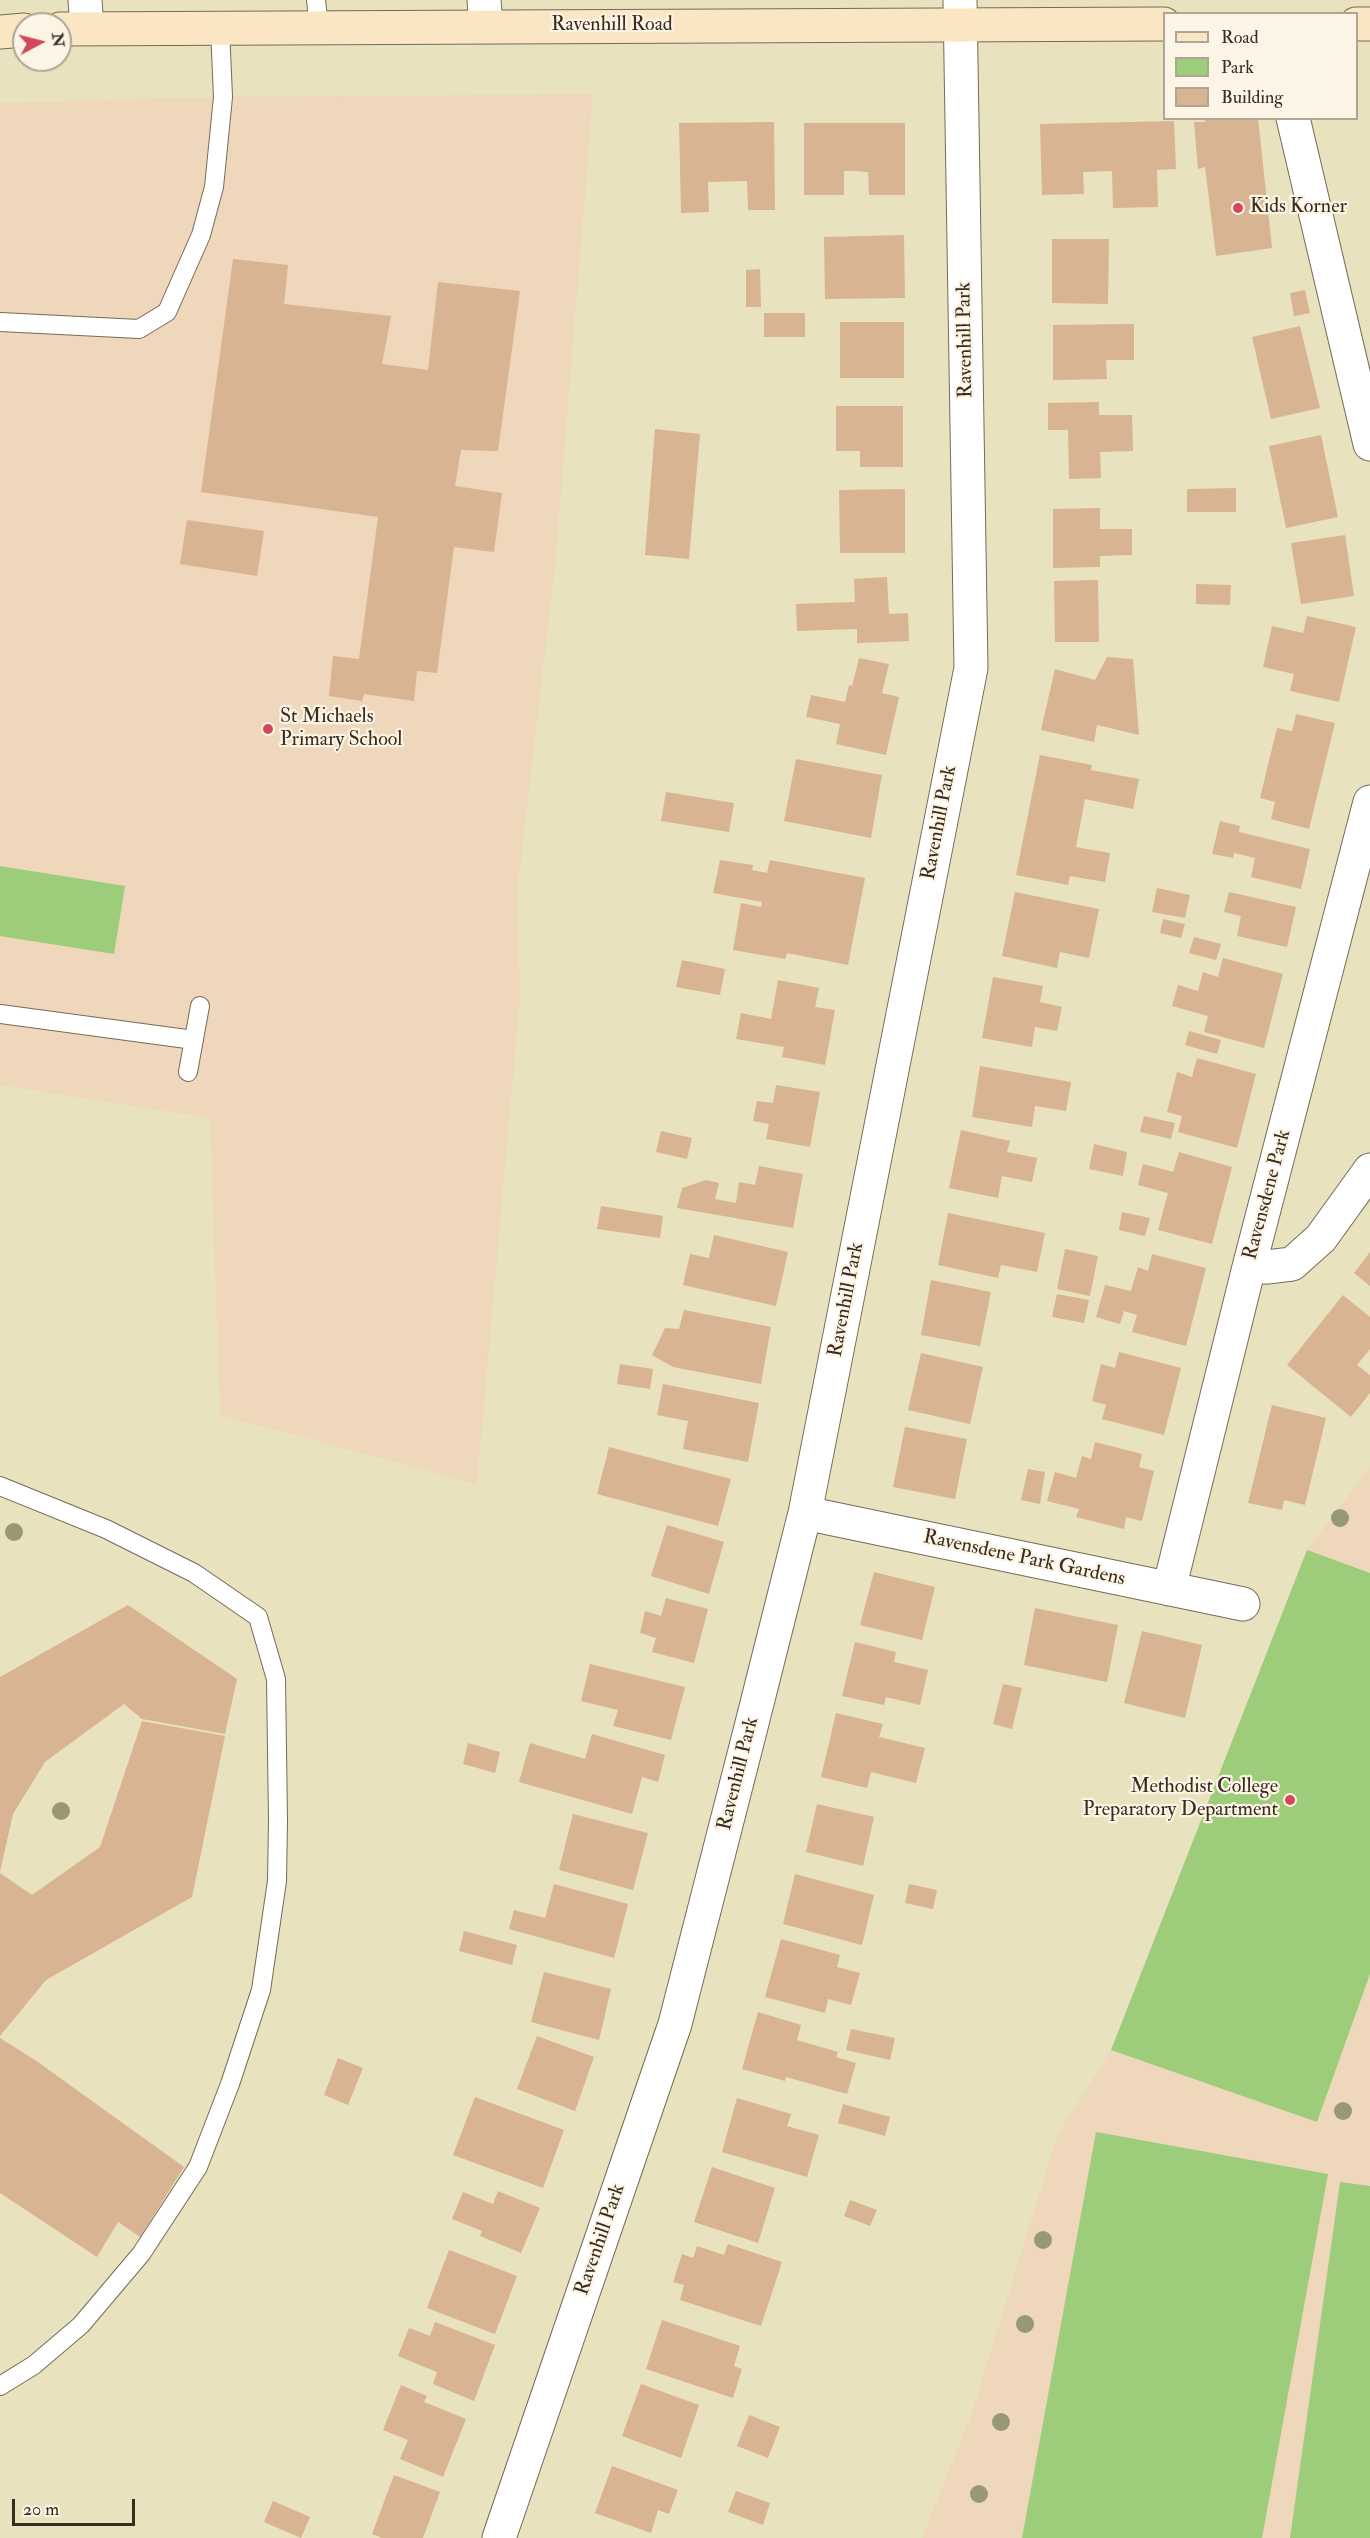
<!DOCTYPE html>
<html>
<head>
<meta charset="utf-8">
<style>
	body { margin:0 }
	#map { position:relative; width:1370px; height:2538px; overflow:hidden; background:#e8e2bf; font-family:"IM FELL Double Pica",serif }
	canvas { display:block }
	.legend { position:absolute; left:1163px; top:12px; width:195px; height:108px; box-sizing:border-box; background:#fcf5e5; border:2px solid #afa495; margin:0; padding:8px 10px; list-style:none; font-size:18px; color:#3b2a1e }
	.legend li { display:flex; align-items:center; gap:12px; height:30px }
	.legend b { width:30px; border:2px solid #afa495 }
	.north { position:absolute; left:12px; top:12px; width:60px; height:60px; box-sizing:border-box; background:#fcf5e5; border:2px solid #afa495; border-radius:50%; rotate:83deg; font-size:16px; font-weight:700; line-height:24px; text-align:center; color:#3b2a1e }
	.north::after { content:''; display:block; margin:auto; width:21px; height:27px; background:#d1495b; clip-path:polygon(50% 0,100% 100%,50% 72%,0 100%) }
	.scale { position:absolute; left:12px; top:2499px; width:123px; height:27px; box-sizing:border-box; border:3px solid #3b2a1e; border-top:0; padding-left:8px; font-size:18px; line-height:21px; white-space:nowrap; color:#3b2a1e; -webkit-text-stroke:4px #fcf5e5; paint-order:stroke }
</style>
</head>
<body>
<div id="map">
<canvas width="1370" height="2538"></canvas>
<ul class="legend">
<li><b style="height:8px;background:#fbe6c4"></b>Road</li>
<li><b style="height:16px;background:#9dcc7a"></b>Park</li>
<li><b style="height:16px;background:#d8b492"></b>Building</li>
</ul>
<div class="north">N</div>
<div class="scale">20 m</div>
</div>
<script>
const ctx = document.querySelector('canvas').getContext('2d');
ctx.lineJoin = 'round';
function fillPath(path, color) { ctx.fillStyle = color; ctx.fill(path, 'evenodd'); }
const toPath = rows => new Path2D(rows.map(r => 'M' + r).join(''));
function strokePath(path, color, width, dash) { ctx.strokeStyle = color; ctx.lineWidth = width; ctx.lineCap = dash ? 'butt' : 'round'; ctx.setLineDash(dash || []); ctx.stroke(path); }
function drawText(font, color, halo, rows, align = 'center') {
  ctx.font = font + ' "IM FELL Double Pica",serif'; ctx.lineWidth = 4.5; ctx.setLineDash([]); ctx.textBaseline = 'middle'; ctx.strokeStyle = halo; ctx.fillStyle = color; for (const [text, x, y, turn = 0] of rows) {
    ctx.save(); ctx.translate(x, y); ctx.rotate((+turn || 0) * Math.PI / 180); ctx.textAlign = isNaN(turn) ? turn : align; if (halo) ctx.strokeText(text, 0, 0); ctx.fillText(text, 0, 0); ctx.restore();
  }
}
fillPath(toPath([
	[593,94,555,566,517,893,520,995,477,1484,220,1415,210,1118,0,1085,0,103,223,97],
	[1370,1467,1370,2538,922,2538,972,2413,1057,2136,1111,2050,1307,1550]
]), '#eed7bb');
fillPath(toPath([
	[0,866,125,886,114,954,0,936],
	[1307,1550,1370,1573,1370,1974,1317,2122,1111,2050],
	[1096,2132,1328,2174,1262,2538,1022,2538],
	[1340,2182,1370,2186,1370,2538,1290,2538]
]), '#9dcc7a');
fillPath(toPath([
	[1205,118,1258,118,1272,248,1216,256,1205,167,1198,169,1194,122,1205,122],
	[1174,121,1176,169,1157,170,1158,207,1113,208,1112,171,1083,172,1084,194,1042,195,1040,124],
	[774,122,775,210,748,210,747,181,708,182,709,212,681,213,679,123],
	[804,123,905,123,905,195,869,195,868,172,854,171,844,171,844,195,804,195],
	[904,235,905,298,825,299,824,237],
	[1052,239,1109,239,1108,304,1052,303],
	[233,259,288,265,284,304,391,316,382,364,428,370,438,282,520,291,498,451,461,450,455,486,502,493,494,552,454,547,437,673,417,671,414,701,364,694,362,701,329,696,333,656,359,659,378,517,201,492],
	[760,269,761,307,746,307,746,270],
	[1305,290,1310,313,1294,316,1290,293],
	[764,313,805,313,805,337,764,337],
	[840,322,904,322,904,378,840,378],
	[1134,324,1134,360,1106,360,1107,379,1053,380,1053,325],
	[1300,326,1320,408,1271,419,1252,337],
	[1099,402,1099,415,1132,415,1133,451,1100,452,1101,478,1069,479,1068,430,1048,430,1048,403],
	[836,406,903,406,903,467,860,467,860,451,836,451],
	[655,429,700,434,689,559,645,555],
	[1321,435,1338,517,1286,528,1269,446],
	[1236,488,1236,512,1187,512,1187,489],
	[905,489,905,553,840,553,839,490],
	[1100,508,1100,529,1132,529,1132,555,1100,556,1100,567,1053,568,1053,509],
	[187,520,264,531,257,576,180,564],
	[1345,535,1354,596,1301,604,1291,543],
	[887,577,889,614,908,613,909,641,857,643,857,629,797,631,796,604,855,602,854,579],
	[1098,580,1099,642,1055,642,1054,581],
	[1196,584,1231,585,1230,605,1196,604],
	[1307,616,1356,627,1339,702,1290,691,1294,674,1263,667,1272,626,1303,633],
	[1107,657,1133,659,1139,735,1097,725,1094,742,1041,730,1055,669,1095,680],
	[859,658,889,664,882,693,899,697,886,755,836,744,840,724,806,717,811,695,845,702,849,685,852,686],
	[1296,714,1335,723,1309,829,1271,819,1275,802,1260,798,1277,728,1292,731],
	[1040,755,1092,765,1091,770,1139,779,1133,809,1085,799,1076,847,1110,853,1105,882,1070,876,1068,885,1016,875],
	[796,759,882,775,871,838,784,821],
	[666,792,734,803,729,832,661,821],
	[1220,821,1240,826,1239,832,1310,849,1301,889,1251,877,1255,858,1234,853,1233,858,1212,854],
	[720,860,753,865,752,870,767,873,770,860,865,878,848,965,787,953,785,959,733,950,741,903,761,907,762,902,713,893],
	[1157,888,1190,895,1185,918,1152,912],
	[1015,892,1099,909,1089,958,1060,952,1057,968,1002,956],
	[1229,892,1296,907,1287,947,1237,936,1241,916,1224,912],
	[1163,919,1185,924,1181,938,1160,933],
	[1194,937,1221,944,1216,960,1189,953],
	[1223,958,1283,974,1264,1048,1204,1032,1208,1016,1172,1006,1178,985,1198,991,1203,972,1218,977],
	[682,960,725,969,720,995,676,987],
	[993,977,1043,986,1040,1002,1062,1007,1057,1031,1035,1027,1032,1047,982,1038],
	[778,980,819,988,815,1007,835,1010,825,1065,782,1057,784,1047,736,1039,741,1013,771,1019],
	[1189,1031,1221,1040,1217,1054,1185,1045],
	[1197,1058,1256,1074,1237,1148,1178,1132,1182,1116,1167,1112,1177,1072,1192,1077],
	[980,1066,1071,1082,1066,1111,1035,1106,1032,1127,972,1117],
	[776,1085,820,1092,810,1147,766,1139,769,1124,753,1121,757,1101,773,1103],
	[1144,1116,1175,1123,1171,1139,1140,1132],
	[961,1130,1010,1141,1007,1152,1037,1158,1032,1182,1002,1176,998,1198,949,1188],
	[661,1131,692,1138,687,1159,656,1152],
	[1094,1144,1127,1152,1123,1176,1089,1169],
	[1179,1152,1232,1167,1212,1244,1158,1230,1168,1193,1138,1185,1143,1164,1173,1172],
	[759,1166,803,1174,793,1228,677,1208,682,1188,706,1180,719,1183,715,1199,736,1203,739,1182,755,1185],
	[601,1206,663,1216,660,1238,597,1229],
	[1122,1212,1150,1218,1145,1236,1119,1230],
	[948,1213,1045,1233,1037,1272,1001,1265,998,1278,938,1265],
	[714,1235,788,1252,776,1306,683,1285,690,1254,709,1258],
	[1065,1249,1098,1256,1090,1296,1057,1289],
	[1370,1252,1370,1286,1354,1273],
	[1152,1254,1206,1268,1186,1346,1132,1332,1137,1315,1124,1311,1120,1324,1096,1317,1105,1285,1131,1291,1138,1267,1148,1271],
	[931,1280,991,1292,980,1346,921,1335],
	[1057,1294,1089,1300,1084,1323,1052,1317],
	[1343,1295,1370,1317,1370,1349,1357,1365,1370,1375,1370,1393,1351,1417,1287,1365],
	[684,1310,771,1327,761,1384,673,1367,652,1355,665,1328,679,1329],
	[1119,1352,1181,1368,1164,1435,1102,1419,1106,1405,1092,1401,1101,1364,1115,1368],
	[921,1353,983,1367,970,1424,908,1410],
	[620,1364,653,1369,650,1389,617,1384],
	[663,1384,759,1403,748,1462,683,1449,688,1421,657,1415],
	[1272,1405,1326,1418,1305,1505,1284,1500,1282,1510,1248,1503],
	[905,1427,967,1439,955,1499,893,1487],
	[1095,1442,1142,1454,1139,1467,1154,1471,1142,1521,1126,1517,1124,1529,1076,1517,1079,1509,1047,1501,1055,1472,1076,1478,1082,1456,1091,1459],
	[609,1447,731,1479,718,1526,597,1494],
	[1028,1469,1045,1472,1040,1504,1021,1500],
	[667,1525,724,1542,709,1594,651,1576],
	[874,1572,935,1587,922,1640,860,1625],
	[666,1598,708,1609,694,1663,652,1652,656,1638,640,1633,645,1611,661,1616],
	[128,1605,237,1679,225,1734,142,1719,124,1704,45,1762,13,1814,0,1872,0,1677],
	[1035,1608,1118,1625,1107,1682,1024,1665],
	[1142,1631,1202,1645,1185,1718,1124,1703],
	[855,1642,896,1652,894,1662,928,1670,920,1705,886,1697,884,1705,842,1696],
	[590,1664,685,1687,671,1740,613,1726,618,1710,581,1701],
	[1003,1684,1022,1688,1012,1729,993,1724],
	[836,1713,883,1724,879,1737,925,1748,916,1783,871,1772,867,1788,821,1777],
	[142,1721,225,1736,192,1897,46,1980,0,2036,0,1873,32,1895,100,1847],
	[592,1734,665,1755,658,1782,642,1777,632,1814,519,1782,530,1743,585,1759],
	[468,1743,500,1752,495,1773,463,1764],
	[817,1804,874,1817,863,1866,806,1852],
	[573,1814,648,1833,633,1890,559,1870],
	[795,1874,874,1895,862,1945,783,1924],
	[554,1884,628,1904,614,1958,509,1929,514,1910,545,1918],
	[909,1884,937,1890,933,1909,905,1903],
	[464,1931,517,1945,512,1965,459,1951],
	[781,1939,840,1955,837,1967,860,1973,851,2005,828,1999,825,2013,765,1997],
	[544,1972,611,1989,599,2040,531,2022],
	[758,2012,801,2025,797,2040,838,2052,836,2057,856,2063,847,2094,786,2077,785,2081,742,2069],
	[851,2029,895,2038,890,2060,846,2050],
	[537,2036,594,2057,575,2111,517,2089],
	[0,2038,35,2060,184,2167,140,2237,118,2222,97,2257,0,2193],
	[338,2058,363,2068,348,2105,324,2095],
	[475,2097,564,2130,543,2188,453,2155],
	[737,2098,791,2114,787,2126,819,2135,807,2177,722,2152],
	[843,2104,890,2117,885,2136,838,2123],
	[712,2167,775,2188,758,2243,694,2222],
	[498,2191,540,2208,521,2253,480,2236,482,2231,452,2219,463,2192,493,2204],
	[850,2200,877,2210,870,2226,844,2216],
	[728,2244,782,2262,761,2326,680,2300,684,2285,673,2282,682,2254,693,2258,697,2246,724,2255],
	[449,2250,517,2276,495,2334,427,2308],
	[662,2320,740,2346,734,2366,742,2369,733,2398,646,2369],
	[435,2322,495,2345,474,2401,433,2384,437,2372,398,2356,409,2328,430,2336],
	[641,2384,699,2405,681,2458,622,2436],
	[401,2385,427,2396,424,2402,466,2419,443,2477,400,2459,408,2440,383,2430],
	[749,2415,780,2427,768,2458,737,2446],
	[612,2466,678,2490,669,2514,658,2510,651,2533,595,2513],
	[394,2475,440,2492,423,2538,382,2538,372,2534],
	[736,2491,770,2503,763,2525,728,2512],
	[273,2501,310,2517,301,2538,264,2522]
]), '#d8b492');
const service = toPath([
	[316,0,319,27],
	[0,322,139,329,167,312,201,235,214,187,223,97,220,28],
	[0,1014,194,1040],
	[188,1072,200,1006],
	[0,1486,106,1529,194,1573,258,1617,276,1679,278,1821,277,1881,261,1990,230,2084,198,2167,141,2254,81,2325,34,2365,0,2386]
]);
const minor = toPath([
	[85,0,87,28],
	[484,0,486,26],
	[1293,118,1370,444],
	[1249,1267,1267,1267,1292,1264,1321,1238,1370,1170],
	[805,1513,1243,1604],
	[1169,1589,1249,1267,1370,802],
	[499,2538,675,2024,749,1735,805,1513,971,668,960,0]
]);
const secondary = toPath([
	[1356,24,1370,24],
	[60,29,1164,24],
	[0,32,24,30]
]);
strokePath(service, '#786a56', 20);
strokePath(minor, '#786a56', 35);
strokePath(secondary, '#786a56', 35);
strokePath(service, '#fff', 18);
strokePath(minor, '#fff', 33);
strokePath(secondary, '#fbe6c4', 33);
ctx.fillStyle = '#999876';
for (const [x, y] of [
	[1340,1518],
	[14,1532],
	[61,1811],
	[1343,2111],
	[1043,2240],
	[1025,2324],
	[1001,2422],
	[979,2494]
]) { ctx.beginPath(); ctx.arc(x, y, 9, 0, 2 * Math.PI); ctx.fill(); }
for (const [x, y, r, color] of [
	[1238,208,6,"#d1495b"],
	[268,729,6,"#d1495b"],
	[1290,1800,6,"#d1495b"]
]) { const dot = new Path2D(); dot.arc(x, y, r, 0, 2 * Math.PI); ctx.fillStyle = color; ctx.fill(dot); strokePath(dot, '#fcf5e5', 2); }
drawText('20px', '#3b2a1e', '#fcf5e5', [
	["Ravenhill Road",612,26],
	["Ravenhill Park",966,340,-91],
	["Ravenhill Park",940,823,-79],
	["Ravensdene Park",1268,1195,-75],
	["Ravenhill Park",847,1300,-79],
	["Ravensdene Park Gardens",1024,1559,12],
	["Ravenhill Park",739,1774,-76],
	["Ravenhill Park",601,2240,-71]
]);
drawText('20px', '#3b2a1e', '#fcf5e5', [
	["Kids Korner",1250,208],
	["St Michaels",280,718],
	["Primary School",280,741],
	["Methodist College",1278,1788,"right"],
	["Preparatory Department",1278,1811,"right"]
], 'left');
</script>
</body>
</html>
